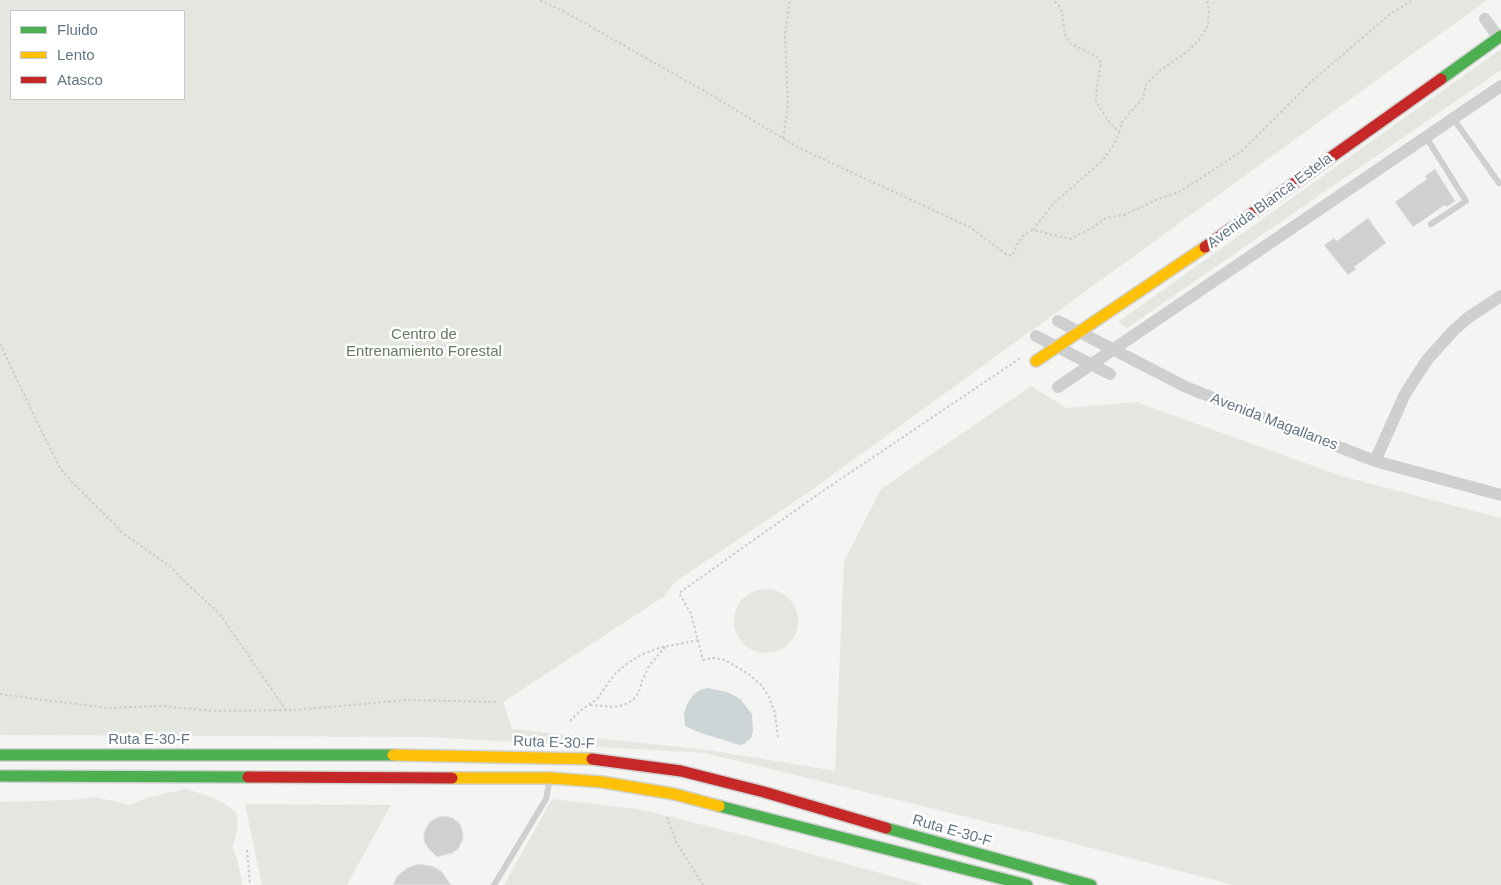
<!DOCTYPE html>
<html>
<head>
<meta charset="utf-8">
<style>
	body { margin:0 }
	#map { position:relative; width:1501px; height:885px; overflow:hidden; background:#f4f4f2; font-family:Helvetica,sans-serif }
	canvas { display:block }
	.legend { position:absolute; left:10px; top:10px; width:175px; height:90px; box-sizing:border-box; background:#fff; border:1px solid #c1c8ce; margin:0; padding:6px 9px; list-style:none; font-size:15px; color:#637684 }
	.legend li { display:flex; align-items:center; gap:10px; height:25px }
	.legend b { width:25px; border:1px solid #c1c8ce }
</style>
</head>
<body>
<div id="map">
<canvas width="1501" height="885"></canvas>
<ul class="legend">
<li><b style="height:6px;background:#4caf50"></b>Fluido</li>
<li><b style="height:6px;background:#ffc107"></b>Lento</li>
<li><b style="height:6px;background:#c62828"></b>Atasco</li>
</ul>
</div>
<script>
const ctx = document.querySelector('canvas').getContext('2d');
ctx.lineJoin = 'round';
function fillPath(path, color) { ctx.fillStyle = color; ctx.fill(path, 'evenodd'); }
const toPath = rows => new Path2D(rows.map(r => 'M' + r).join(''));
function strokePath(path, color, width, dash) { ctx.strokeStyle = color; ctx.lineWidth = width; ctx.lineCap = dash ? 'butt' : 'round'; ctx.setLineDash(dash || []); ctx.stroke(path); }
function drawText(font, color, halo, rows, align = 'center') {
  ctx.font = font + ' Helvetica,sans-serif'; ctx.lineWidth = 5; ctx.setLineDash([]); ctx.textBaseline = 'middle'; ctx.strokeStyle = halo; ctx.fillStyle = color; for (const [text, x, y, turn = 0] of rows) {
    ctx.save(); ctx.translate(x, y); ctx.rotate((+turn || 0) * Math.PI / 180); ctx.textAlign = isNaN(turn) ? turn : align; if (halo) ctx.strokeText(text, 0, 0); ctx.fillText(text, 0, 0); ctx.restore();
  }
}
fillPath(toPath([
	[0,0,1487,0,813,489,675,582,663,597,503,702,512,729,708,750,835,771,844,562,881,489,1031,386,1067,408,1136,402,1341,476,1501,518,1501,885,1233,885,1053,838,705,753,427,737,0,735],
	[11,11,184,11,184,99,11,99],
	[1501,49,1501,70,1127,328,1118,322],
	'734 621a32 32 0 1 1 64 0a32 32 0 1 1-64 0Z',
	[185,789,203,794,220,801,236,812,238,827,232,848,237,859,241,877,242,885,0,885,0,802,72,800,95,797,130,805,146,798],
	[552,799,637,809,668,816,750,837,923,885,504,885],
	[245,804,391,805,347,885,262,885]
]), '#e4e7e0');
fillPath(toPath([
	[708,688,727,692,740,699,752,714,753,732,751,738,744,744,739,745,698,732,685,726,684,713,687,704,693,695,700,690]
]), '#cdd5d7');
const building = toPath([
	[1435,169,1455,201,1447,207,1445,205,1413,227,1395,202,1427,179,1425,176,1435,169],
	[1368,218,1386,243,1354,267,1356,269,1348,275,1324,245,1334,238,1337,241,1368,218],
	[444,816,453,818,460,824,463,833,463,839,458,849,452,853,437,857,427,847,424,841,424,834,426,828,430,822,438,817,444,816],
	[418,864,432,866,441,871,451,885,393,885,397,876,407,868,418,864]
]);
fillPath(building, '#cfd0d0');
strokePath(building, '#e4e4e2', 1);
const fast = toPath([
	[1441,79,1501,36],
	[0,755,393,755],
	[0,776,248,777],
	[719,806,1027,885],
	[886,828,1091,885]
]);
const slow = toPath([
	[1036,361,1205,247],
	[393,755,592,759],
	[452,778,550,778,602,782,674,794,719,806]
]);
const jam = toPath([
	[1205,247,1441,79],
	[592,759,681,771,764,792,886,828],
	[248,777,452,778]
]);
strokePath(fast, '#d0d2d2', 14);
strokePath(slow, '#d0d2d2', 14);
strokePath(jam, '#d0d2d2', 14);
strokePath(toPath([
	[540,0,574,17,711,95,799,148,970,227,1006,254,1012,256,1017,245,1024,235,1033,230,1070,239,1092,228,1106,218,1124,215,1156,200,1179,192,1206,175,1242,151,1312,81,1389,15,1413,0],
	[1119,132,1122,122,1143,98,1146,84,1161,70,1188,51,1199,40,1208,25,1209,10,1207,0],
	[783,138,788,106,785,33,790,0],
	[1033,230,1053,204,1103,160,1113,146,1119,132,1110,123,1096,102,1097,87,1101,63,1096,56,1071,44,1065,35,1062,12,1059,6,1053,0],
	[0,344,41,430,60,468,72,482,124,534,171,567,186,583,219,613,286,710],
	[0,694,107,708,160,706,215,711,296,710,406,700,498,702],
	[590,705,614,707,624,705,633,700,639,692,642,681,649,666,665,647],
	[570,721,581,710,597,699,614,675,629,662,643,654,659,648,698,640],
	[778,737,775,713,769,697,762,686,750,675,725,660,714,658,703,660,691,614,679,593,820,493,1022,357],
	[667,817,676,842,703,885],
	[247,850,250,885]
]), '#cbcccc', 2, [2.5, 2.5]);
strokePath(toPath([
	[1453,118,1499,183],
	[1426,137,1466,201,1431,224],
	[494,885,546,799,549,783]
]), '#cecfcf', 6);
strokePath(toPath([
	[1485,19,1499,38],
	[1058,321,1186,387,1254,414,1375,461,1501,495],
	[1036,336,1110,374],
	[1058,387,1501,86],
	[1375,461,1405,394,1427,360,1454,330,1469,317,1501,296]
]), '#cecfcf', 12);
strokePath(fast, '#4caf50', 11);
strokePath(slow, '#ffc107', 11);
strokePath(jam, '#c62828', 11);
drawText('15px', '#637684', '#fff', [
	["Avenida Blanca Estela",1270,201,-36],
	["Avenida Magallanes",1274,422,21],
	["Ruta E-30-F",149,740],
	["Ruta E-30-F",554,743,2],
	["Ruta E-30-F",952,831,16]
]);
drawText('15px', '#677b62', '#fff', [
	["Centro de",424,335],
	["Entrenamiento Forestal",424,352]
]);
</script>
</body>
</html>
